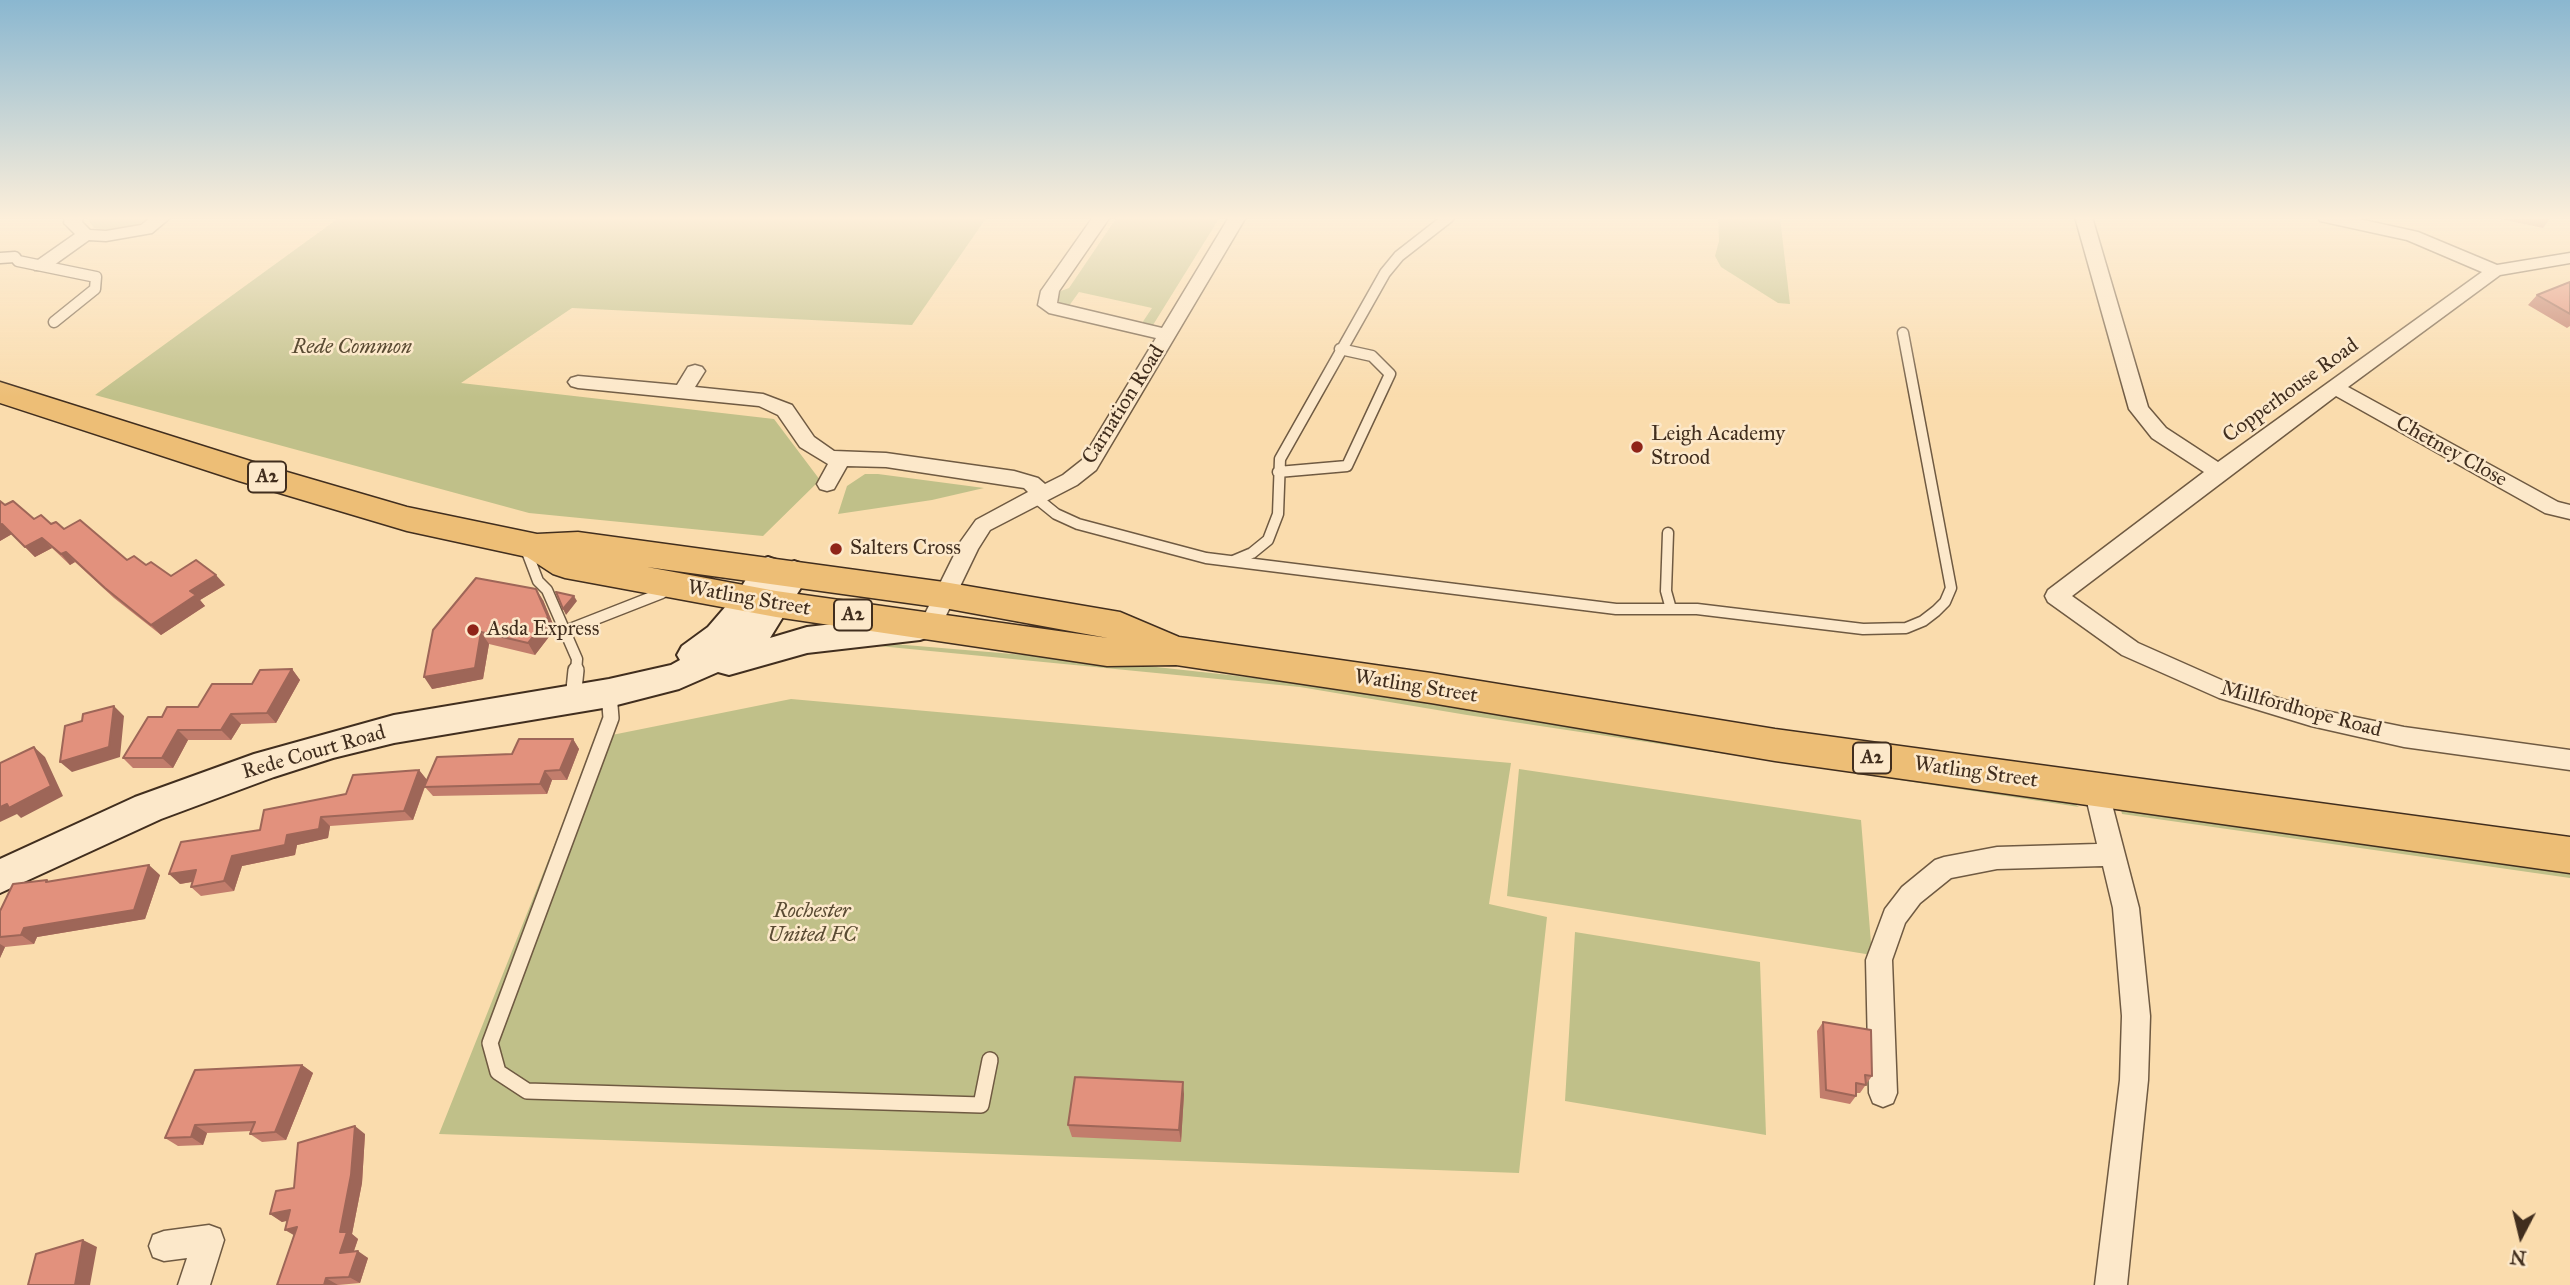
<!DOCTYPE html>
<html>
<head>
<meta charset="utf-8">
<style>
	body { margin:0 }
	#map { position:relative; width:2570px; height:1285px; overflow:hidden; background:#fadcad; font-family:"IM FELL Great Primer",serif }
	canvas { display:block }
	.north { position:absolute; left:2486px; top:1201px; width:70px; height:70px; -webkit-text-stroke:5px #fce8ca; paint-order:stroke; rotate:187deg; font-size:19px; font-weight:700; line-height:28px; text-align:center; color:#412e1e }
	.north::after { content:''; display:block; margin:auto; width:24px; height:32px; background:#412e1e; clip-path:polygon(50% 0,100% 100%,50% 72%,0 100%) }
</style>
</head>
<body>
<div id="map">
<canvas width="2570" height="1285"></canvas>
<div class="north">N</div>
</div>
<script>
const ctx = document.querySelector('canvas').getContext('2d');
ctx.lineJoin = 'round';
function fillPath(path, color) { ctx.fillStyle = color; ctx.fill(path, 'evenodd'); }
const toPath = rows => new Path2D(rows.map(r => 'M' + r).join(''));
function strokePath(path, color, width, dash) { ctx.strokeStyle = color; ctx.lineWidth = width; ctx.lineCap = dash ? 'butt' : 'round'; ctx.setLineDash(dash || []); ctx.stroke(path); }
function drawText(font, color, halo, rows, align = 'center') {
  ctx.font = font + ' "IM FELL Great Primer",serif'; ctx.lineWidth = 5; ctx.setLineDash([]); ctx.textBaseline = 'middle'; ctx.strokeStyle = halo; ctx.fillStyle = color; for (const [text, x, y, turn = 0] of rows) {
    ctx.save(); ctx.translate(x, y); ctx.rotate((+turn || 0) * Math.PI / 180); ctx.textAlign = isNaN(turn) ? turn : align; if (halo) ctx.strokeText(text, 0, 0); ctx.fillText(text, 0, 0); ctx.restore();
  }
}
fillPath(toPath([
	[86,217,156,217,125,229,108,230,94,228],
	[340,217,987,217,912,325,572,308,461,383,774,419,820,480,763,536,529,513,95,395],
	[1117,217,1220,217,1153,325,1140,326,1152,308,1079,292,1066,310,1059,304,1058,292,1069,288],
	[1718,217,1780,217,1790,304,1778,303,1721,267,1715,256,1719,241],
	[865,474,878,474,984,488,932,500,838,514,847,486],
	[870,642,1120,663,1338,687,2066,798,2079,807,1467,715,1300,687,879,646,820,651,747,667,811,648],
	[791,699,1511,763,1489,904,1547,917,1519,1173,439,1134,597,738],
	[1519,769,1861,820,1872,955,1507,896],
	[2128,807,2570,869,2570,878,2122,814,2121,810],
	[1575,932,1760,962,1766,1135,1565,1101]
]), '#c0c089');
const laneFar1 = toPath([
	[0,258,15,257,18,261,96,277,95,289,54,322],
	[1278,472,1347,466,1390,374,1372,356,1340,349],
	[1035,497,1056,514,1078,524,1206,558,1616,609,1697,609,1863,629,1906,628,1923,621,1936,611,1945,602,1951,588,1903,333],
	[1668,533,1666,591,1671,609],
	[524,544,538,581,547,590,577,659,576,672],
	[1233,561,1252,553,1268,540,1278,514,1280,459,1385,273,1399,256,1449,217],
	[565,631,662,593,670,585]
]);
const lane = toPath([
	[609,693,611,718,490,1043,498,1072,527,1091,981,1105,990,1060],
	[573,699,576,670]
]);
const street = toPath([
	[65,217,83,217,82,222,90,230,106,231,141,225,152,217,171,217,152,233,106,241,89,240,47,270,35,270,32,266,35,262,75,234,64,223,65,217],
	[1093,217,1110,217,1059,291,1057,303,1162,328,1229,217,1246,217,1096,470,1077,485,990,530,978,549,938,632,930,635,922,632,919,626,961,541,976,520,1028,492,1024,488,886,467,847,466,834,489,827,491,820,489,817,484,828,464,800,447,778,415,759,406,578,388,571,386,568,382,571,378,578,376,677,385,688,367,695,365,702,367,705,371,695,387,763,394,792,405,814,437,834,451,886,453,1014,471,1038,478,1045,484,1063,475,1082,460,1156,338,1049,313,1038,305,1041,291,1093,217],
	[2075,217,2092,217,2148,407,2166,428,2218,462,2482,272,2407,240,2320,221,2318,217,2350,217,2418,232,2497,265,2570,253,2570,263,2500,275,2348,387,2558,502,2570,505,2570,519,2545,513,2336,396,2072,596,2138,643,2226,682,2311,708,2404,727,2570,750,2570,770,2404,747,2311,726,2219,698,2122,655,2048,602,2045,596,2048,590,2204,472,2152,438,2129,409,2075,217],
	[2096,779,2105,782,2108,789,2139,908,2150,1016,2148,1080,2127,1285,2095,1285,2120,1080,2122,1016,2113,908,2103,866,1997,869,1951,878,1920,903,1905,923,1892,960,1897,1093,1893,1103,1883,1107,1873,1103,1869,1093,1866,960,1885,909,1902,887,1935,860,1944,857,1997,847,2097,844,2084,789,2087,782,2096,779],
	[209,1225,220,1229,224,1240,210,1285,178,1285,187,1258,164,1261,153,1257,149,1246,153,1235,164,1231,209,1225]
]);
const secondary = toPath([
	[768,557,779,561,782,566,794,561,805,565,810,573,770,638,807,627,920,614,932,618,936,627,932,636,920,640,807,653,729,675,718,672,679,689,609,707,394,743,333,758,274,777,161,819,0,893,0,859,135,797,254,754,394,715,609,679,671,665,680,660,677,655,682,646,708,627,739,591,757,561,768,557]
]);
const primary = toPath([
	[0,382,263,465,407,507,537,534,578,532,944,582,1120,612,1179,637,1431,673,1775,729,2570,837,2570,873,1775,761,1431,703,1176,665,1107,666,776,617,565,578,553,574,527,557,407,531,239,481,0,403,0,382],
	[647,567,944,608,1108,638,776,591,647,567]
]);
strokePath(laneFar1, '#6f5a42', 13);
strokePath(lane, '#6f5a42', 18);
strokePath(street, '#6f5a42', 3);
strokePath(secondary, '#412e1e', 4);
strokePath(primary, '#412e1e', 3);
strokePath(laneFar1, '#fce8ca', 10);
strokePath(lane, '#fce8ca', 15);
fillPath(street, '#fce8ca');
fillPath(secondary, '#fce8ca');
fillPath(primary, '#edbe76');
fillPath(toPath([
	[2501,217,2551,217,2543,228,2501,219],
	[2570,282,2570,326,2567,328,2528,305,2537,295],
	[0,501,5,505,34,519,64,529,127,560,146,565,171,576,225,585,200,600,205,606,161,635,114,598,75,562,70,565,52,548,35,557,12,534,0,541],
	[543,600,555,629,535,655,489,644,483,679,432,689,433,630],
	[292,669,300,680,276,723,241,724,231,740,188,740,173,768,133,768,123,758,162,717,198,707],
	[573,739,579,749,567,780,552,780,547,794,433,796,425,787,413,820,330,826,328,838,297,845,295,855,242,866,234,891,201,896,191,887,192,882,180,884,260,830,346,794,419,770,427,780,512,754],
	[160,875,145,919,37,937,34,944,5,947,0,958,0,911,47,880,49,882],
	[1823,1022,1872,1076,1860,1093,1856,1093,1856,1096,1850,1104,1820,1098,1817,1031],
	[302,1065,313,1073,286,1140,262,1142,250,1134,252,1131,207,1133,203,1145,178,1146,165,1138],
	[1184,1094,1181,1142,1072,1137,1068,1125],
	[365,1134,362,1183,352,1234,358,1239,354,1251,368,1258,360,1283,338,1285,277,1285,294,1236,287,1220,282,1222,270,1214,294,1188]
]), '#c27d6c');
fillPath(toPath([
	[2,524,12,534,0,541,0,525],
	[42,538,52,548,35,557,25,547],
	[66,552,75,562,70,565,61,554],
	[216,575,225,585,200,600,205,606,161,635,151,625,190,591],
	[536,589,543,600,555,629,535,655,528,643],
	[574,596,577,601,566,615,563,609],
	[481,632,489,644,483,679,432,689,424,677],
	[292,669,300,680,276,723,267,713],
	[114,706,124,716,120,757,72,772,60,762],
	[231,714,241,724,231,740,221,730],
	[178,730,188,740,173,768,162,758],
	[573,739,579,749,567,780,560,770],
	[34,747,45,757,63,796,21,818,17,814,0,822,0,807],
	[419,770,427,780,413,820,404,811],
	[545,771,552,780,547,794,540,784],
	[321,817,330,826,328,838,297,845,295,855,242,866,234,891,224,881,232,856,287,835],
	[149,865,160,875,145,919,37,937,34,944,21,935,24,928],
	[196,870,207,879,180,884,169,874],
	[0,944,5,947,0,958],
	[302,1065,313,1073,286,1140,275,1132],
	[1183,1082,1184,1094,1181,1142,1179,1130],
	[195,1125,207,1133,203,1145,191,1137],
	[355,1126,365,1134,362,1183,352,1234,358,1239,351,1259,340,1253,340,1232],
	[290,1210,301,1218,282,1222,270,1214],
	[297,1227,297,1237,285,1230],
	[83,1240,97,1247,90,1285,75,1285],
	[358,1251,368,1258,360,1283,349,1277],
	[326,1278,338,1285,324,1285]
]), '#9e6658');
const building = toPath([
	[2570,282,2570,314,2537,295,2570,282],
	[0,501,5,505,13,501,34,519,41,515,51,524,56,522,64,529,80,520,127,560,134,556,146,565,151,562,171,576,196,560,216,575,190,591,196,595,151,625,105,588,66,552,61,554,42,538,25,547,2,524,0,525,0,501],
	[476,578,536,589,548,617,528,643,481,632,475,668,424,677,433,630,476,578],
	[556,592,574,596,563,609,556,592],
	[292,669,267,713,231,714,221,730,178,730,162,758,123,758,148,717,162,717,167,707,198,707,212,684,252,684,260,670,292,669],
	[114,706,109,747,60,762,65,726,82,721,83,714,114,706],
	[519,739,573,739,560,770,545,771,540,784,424,787,437,757,512,754,519,739],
	[34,747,51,786,9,808,7,804,0,807,0,763,34,747],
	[419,770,404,811,321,817,319,829,287,835,285,845,232,856,224,881,191,887,196,870,169,874,181,842,260,830,264,810,346,794,353,775,419,770],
	[149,865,134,910,24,928,21,935,0,937,0,911,13,884,47,880,46,882,149,865],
	[1823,1022,1871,1030,1872,1076,1865,1075,1866,1085,1856,1083,1856,1096,1826,1090,1823,1022],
	[302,1065,275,1132,250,1134,255,1122,195,1125,191,1137,165,1138,195,1070,302,1065],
	[1075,1077,1183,1082,1179,1130,1068,1125,1075,1077],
	[355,1126,351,1175,340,1232,347,1232,340,1253,358,1251,349,1277,326,1278,324,1285,277,1285,297,1227,285,1230,290,1210,270,1214,276,1191,294,1188,298,1143,355,1126],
	[83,1240,75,1285,28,1285,36,1254,83,1240]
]);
fillPath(building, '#e2917d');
strokePath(building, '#9e6658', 2);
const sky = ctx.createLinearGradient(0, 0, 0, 397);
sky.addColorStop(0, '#8ab7d0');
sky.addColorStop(0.55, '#fdefda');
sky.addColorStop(1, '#fdefda00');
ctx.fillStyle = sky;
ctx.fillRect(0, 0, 2570, 397);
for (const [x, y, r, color] of [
	[1637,447,7,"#8f2418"],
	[836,549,7,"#8f2418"],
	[473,630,7,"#8f2418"]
]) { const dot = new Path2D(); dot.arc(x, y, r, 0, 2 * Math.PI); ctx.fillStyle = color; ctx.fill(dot); strokePath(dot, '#fce8ca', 2.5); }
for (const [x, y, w] of [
	[267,477,38],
	[853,615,38],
	[1872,758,38]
]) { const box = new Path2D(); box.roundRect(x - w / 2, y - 15.5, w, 31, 5); ctx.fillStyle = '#fce8ca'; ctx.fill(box); strokePath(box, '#412e1e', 2); }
drawText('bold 19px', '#412e1e', null, [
	["A2",267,477],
	["A2",853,615],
	["A2",1872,758]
]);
drawText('italic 21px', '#5a4b33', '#fce8ca', [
	["Rede Common",352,348],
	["Rochester",812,912],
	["United FC",812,936]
]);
drawText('21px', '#412e1e', '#fce8ca', [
	["Copperhouse Road",2291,391,-36],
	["Carnation Road",1124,405,-58],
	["Chetney Close",2451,452,29],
	["Watling Street",749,599,10],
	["Watling Street",1416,687,9],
	["Millfordhope Road",2301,710,15],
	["Rede Court Road",314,753,-16],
	["Watling Street",1976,773,8]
]);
drawText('21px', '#412e1e', '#fce8ca', [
	["Leigh Academy",1651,435],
	["Strood",1651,459],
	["Salters Cross",850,549],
	["Asda Express",487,630]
], 'left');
</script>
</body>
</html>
